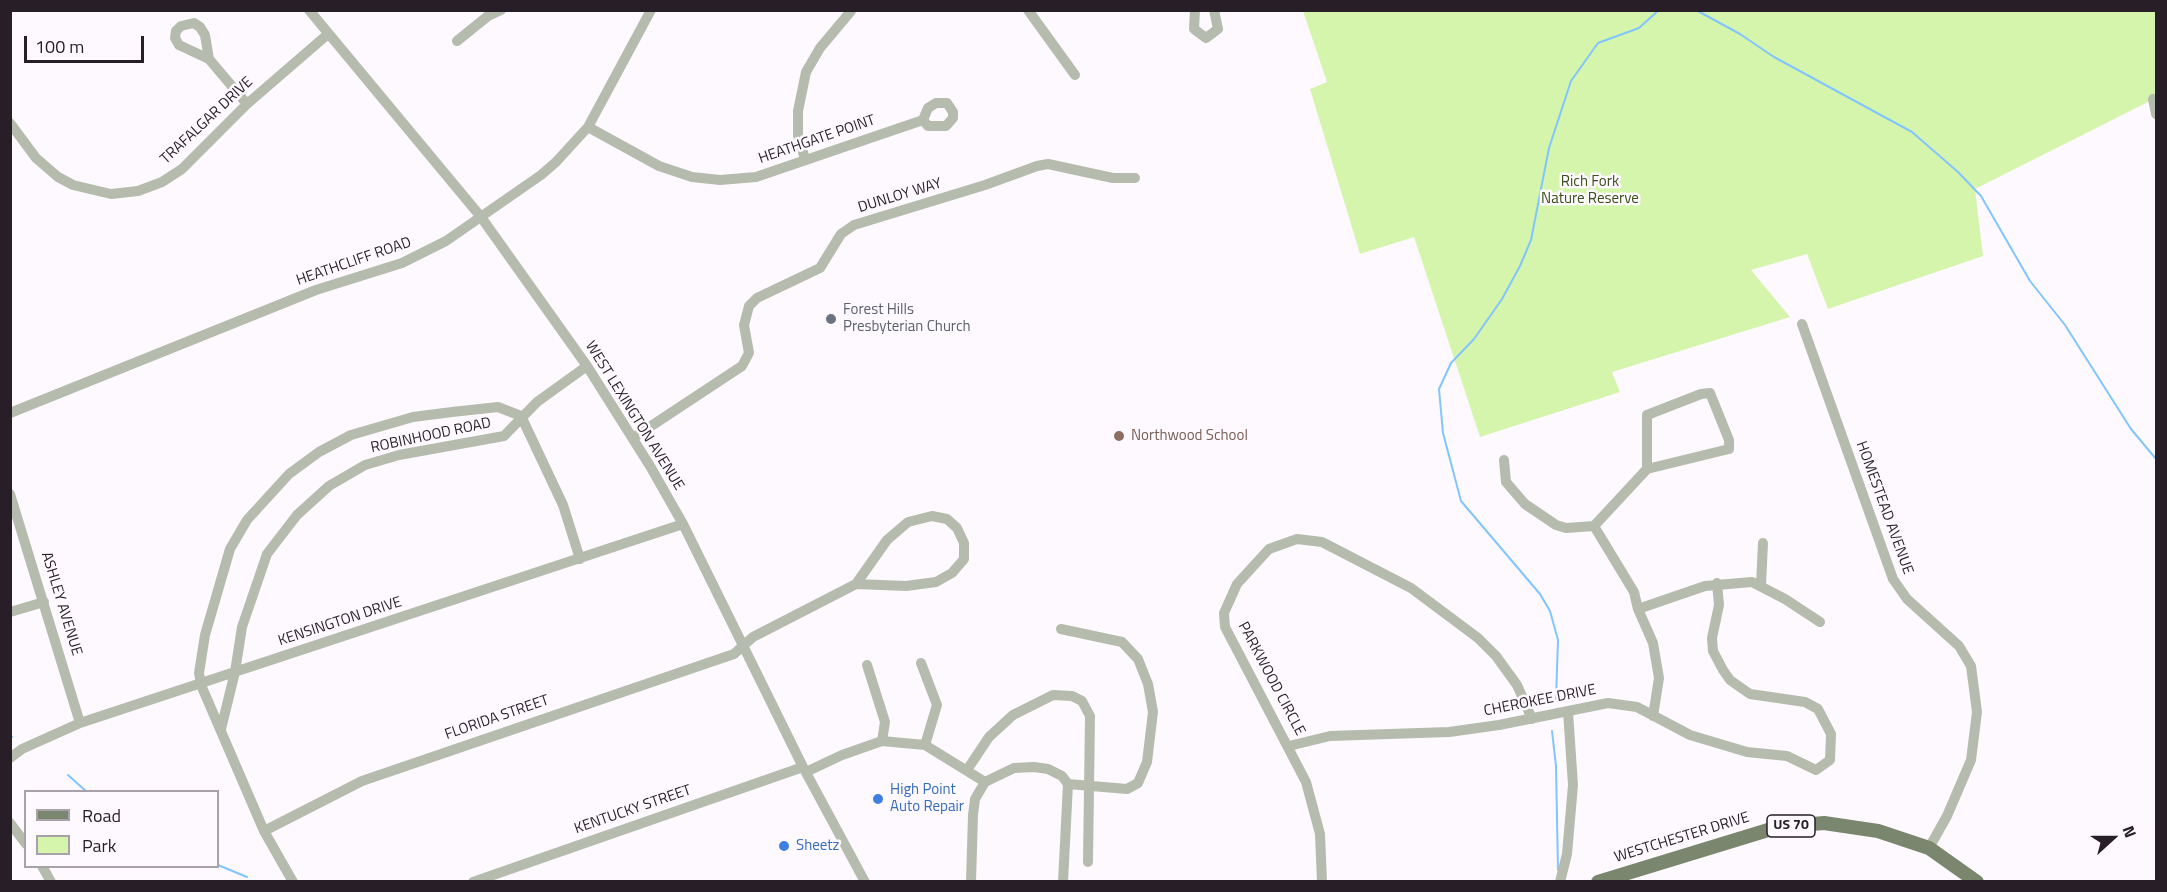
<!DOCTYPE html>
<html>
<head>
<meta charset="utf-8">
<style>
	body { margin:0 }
	#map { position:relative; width:2167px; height:892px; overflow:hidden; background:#fef9ff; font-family:"Titillium Web",sans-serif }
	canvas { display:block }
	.frame { position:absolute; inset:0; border:12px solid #271e28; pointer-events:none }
	.legend { position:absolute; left:24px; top:790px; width:195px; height:78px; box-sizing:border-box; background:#fef9ff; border:2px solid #a8a1a9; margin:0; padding:8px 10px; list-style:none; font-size:18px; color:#271e28 }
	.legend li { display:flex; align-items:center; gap:12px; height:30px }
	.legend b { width:30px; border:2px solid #a8a1a9 }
	.north { position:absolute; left:2083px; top:808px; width:60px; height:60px; -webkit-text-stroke:4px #fef9ff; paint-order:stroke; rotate:69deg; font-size:16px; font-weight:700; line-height:24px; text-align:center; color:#271e28 }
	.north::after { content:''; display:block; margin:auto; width:21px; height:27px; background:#271e28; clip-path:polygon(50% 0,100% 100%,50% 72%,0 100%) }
	.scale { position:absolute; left:24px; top:36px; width:120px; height:27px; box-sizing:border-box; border:3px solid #271e28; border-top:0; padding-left:8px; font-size:18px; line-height:21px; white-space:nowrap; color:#271e28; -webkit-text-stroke:4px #fef9ff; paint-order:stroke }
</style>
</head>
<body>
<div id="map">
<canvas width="2167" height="892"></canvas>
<div class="frame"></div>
<ul class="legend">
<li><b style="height:8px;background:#7a866d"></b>Road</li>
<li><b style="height:16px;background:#d5f5ad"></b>Park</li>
</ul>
<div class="north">N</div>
<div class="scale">100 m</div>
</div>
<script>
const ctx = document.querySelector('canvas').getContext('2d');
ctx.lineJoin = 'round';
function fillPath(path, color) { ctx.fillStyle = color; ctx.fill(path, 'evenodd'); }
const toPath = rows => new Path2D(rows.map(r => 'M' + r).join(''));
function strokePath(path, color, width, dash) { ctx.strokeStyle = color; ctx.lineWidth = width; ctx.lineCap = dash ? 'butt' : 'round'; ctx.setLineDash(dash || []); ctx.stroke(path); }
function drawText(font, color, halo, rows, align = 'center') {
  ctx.font = font + ' "Titillium Web",sans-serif'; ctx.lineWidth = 5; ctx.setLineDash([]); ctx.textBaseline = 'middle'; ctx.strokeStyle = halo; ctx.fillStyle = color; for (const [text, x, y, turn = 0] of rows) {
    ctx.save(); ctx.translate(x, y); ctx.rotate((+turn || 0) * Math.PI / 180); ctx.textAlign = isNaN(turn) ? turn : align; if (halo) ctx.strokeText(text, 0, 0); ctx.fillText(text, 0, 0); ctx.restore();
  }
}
fillPath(toPath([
	[1303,11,2156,11,2156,98,1975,189,1983,256,1828,309,1807,254,1751,270,1790,317,1612,372,1620,392,1480,437,1414,237,1360,254,1310,89,1327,82]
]), '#d5f5ad');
strokePath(toPath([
	[1696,10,1740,34,1774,57,1912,132,1958,172,1981,196,2030,281,2065,325,2131,429,2156,459],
	[1556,699,1558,640,1550,611,1540,594,1461,501,1443,433,1439,389,1451,363,1474,339,1502,299,1520,266,1531,240,1549,148,1571,81,1598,43,1639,28,1659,10],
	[1552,731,1556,766,1558,870],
	[10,737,12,737],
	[68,775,87,792],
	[218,865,247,877]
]), '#82c5fd', 2);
strokePath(toPath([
	[309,10,481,217,587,366,650,466,683,524,803,767,865,882],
	[1028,10,1075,75],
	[1195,10,1194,29,1206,38,1218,29,1214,10],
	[457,41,488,16,501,10],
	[209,59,179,45,175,38,176,31,181,26,194,23,200,27,205,35,209,59,247,104],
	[2153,99,2156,114],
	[10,123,36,158,58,177,73,185,111,194,138,191,162,182,182,169,247,104,328,34],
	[588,127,659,166,692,177,720,180,756,177,923,120,928,108,936,103,947,103,953,112,953,118,946,126,928,126,923,120],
	[805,159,798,135,798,111,806,72,820,48,851,11],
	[1802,324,1893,579,1907,599,1959,646,1971,666,1977,712,1971,760,1947,816,1929,848],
	[10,413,316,290,402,263,446,241,541,175,556,162,588,127,651,10],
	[521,416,563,505,580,559],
	[633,438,742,366,749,353,744,325,749,306,757,298,820,268,841,234,854,225,985,185,1037,166,1048,164,1113,178,1135,178],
	[1504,460,1506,482,1525,504,1556,525,1566,528,1594,526,1647,469,1729,449,1729,440,1710,393,1701,394,1647,415,1647,469],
	[10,494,80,723],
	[932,516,947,519,957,528,964,543,964,559,952,573,936,582,906,586,856,584,887,540,908,522,932,516],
	[1594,526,1634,592,1638,609,1653,643,1659,678,1653,716],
	[1761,585,1763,543],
	[1638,609,1705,586,1752,582,1785,599,1820,622],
	[10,612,44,602],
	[1061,629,1122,642,1138,659,1148,684,1153,712,1147,762,1138,783,1127,789,1068,784],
	[921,663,937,705,925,745,985,782,1014,768,1034,767,1048,769,1062,776,1068,784,1063,882],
	[867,665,885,722,882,741],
	[221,729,235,672,242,627,267,554,297,515,329,486,365,465,399,455,504,436,537,402,587,366],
	[1289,746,1330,736,1449,732,1499,725,1608,703,1637,707,1690,735,1747,752,1787,756,1816,770,1830,760,1831,734,1818,709,1805,702,1750,694,1730,680,1723,670,1713,651,1712,638,1719,605,1717,583],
	[10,758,22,749,80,723,683,524],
	[967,770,989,737,1013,715,1053,695,1072,696,1082,701,1090,716,1088,862],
	[806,772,842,755,882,741,925,745],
	[10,823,26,844],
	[264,831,362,781,734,654,753,637,856,584],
	[42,866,51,882],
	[293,882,264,831,201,685,199,673,205,635,230,549,247,520,289,474,319,452,351,435,413,417,452,412,498,407,521,416],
	[473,882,803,767],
	[971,882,973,815,975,799,985,782],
	[1322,882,1320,834,1306,782,1225,627,1224,613,1237,584,1269,549,1297,539,1322,542,1411,588,1478,638,1496,656,1517,685,1532,719],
	[1560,882,1567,854,1573,785,1568,712]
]), '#b5bcad', 10);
strokePath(toPath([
	[1598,882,1778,827,1824,823,1878,831,1929,848,1977,882]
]), '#7a866d', 14);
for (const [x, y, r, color] of [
	[831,319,6,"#6b7280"],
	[1119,436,6,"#8d6e63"],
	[878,799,6,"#3f7fe0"],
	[784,846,6,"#3f7fe0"]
]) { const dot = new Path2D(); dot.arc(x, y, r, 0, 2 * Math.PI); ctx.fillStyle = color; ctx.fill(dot); strokePath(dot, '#fef9ff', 2); }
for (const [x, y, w] of [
	[1791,826,48]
]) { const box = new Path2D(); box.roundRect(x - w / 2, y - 11, w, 22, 4.5); ctx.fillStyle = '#fef9ff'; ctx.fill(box); strokePath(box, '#271e28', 1.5); }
drawText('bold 14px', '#271e28', null, [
	["US 70",1791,826]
]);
drawText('15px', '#271e28', '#fef9ff', [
	["TRAFALGAR DRIVE",207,121,-43],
	["HEATHGATE POINT",817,140,-19],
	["DUNLOY WAY",900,196,-17],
	["HEATHCLIFF ROAD",354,262,-19],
	["WEST LEXINGTON AVENUE",634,416,58],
	["ROBINHOOD ROAD",431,436,-12],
	["HOMESTEAD AVENUE",1884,508,70],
	["ASHLEY AVENUE",61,604,73],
	["KENSINGTON DRIVE",340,622,-18],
	["PARKWOOD CIRCLE",1271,679,62],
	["CHEROKEE DRIVE",1540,701,-11],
	["FLORIDA STREET",497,718,-19],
	["KENTUCKY STREET",633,810,-19],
	["WESTCHESTER DRIVE",1682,838,-17]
]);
drawText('15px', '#3a4e1a', '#fef9ff', [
	["Rich Fork",1590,182],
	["Nature Reserve",1590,199]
]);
drawText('15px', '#5b616d', '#fef9ff', [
	["Forest Hills",843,310],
	["Presbyterian Church",843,327]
], 'left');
drawText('15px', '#785e54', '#fef9ff', [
	["Northwood School",1131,436]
], 'left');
drawText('15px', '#366cbe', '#fef9ff', [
	["High Point",890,790],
	["Auto Repair",890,807],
	["Sheetz",796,846]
], 'left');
</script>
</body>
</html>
